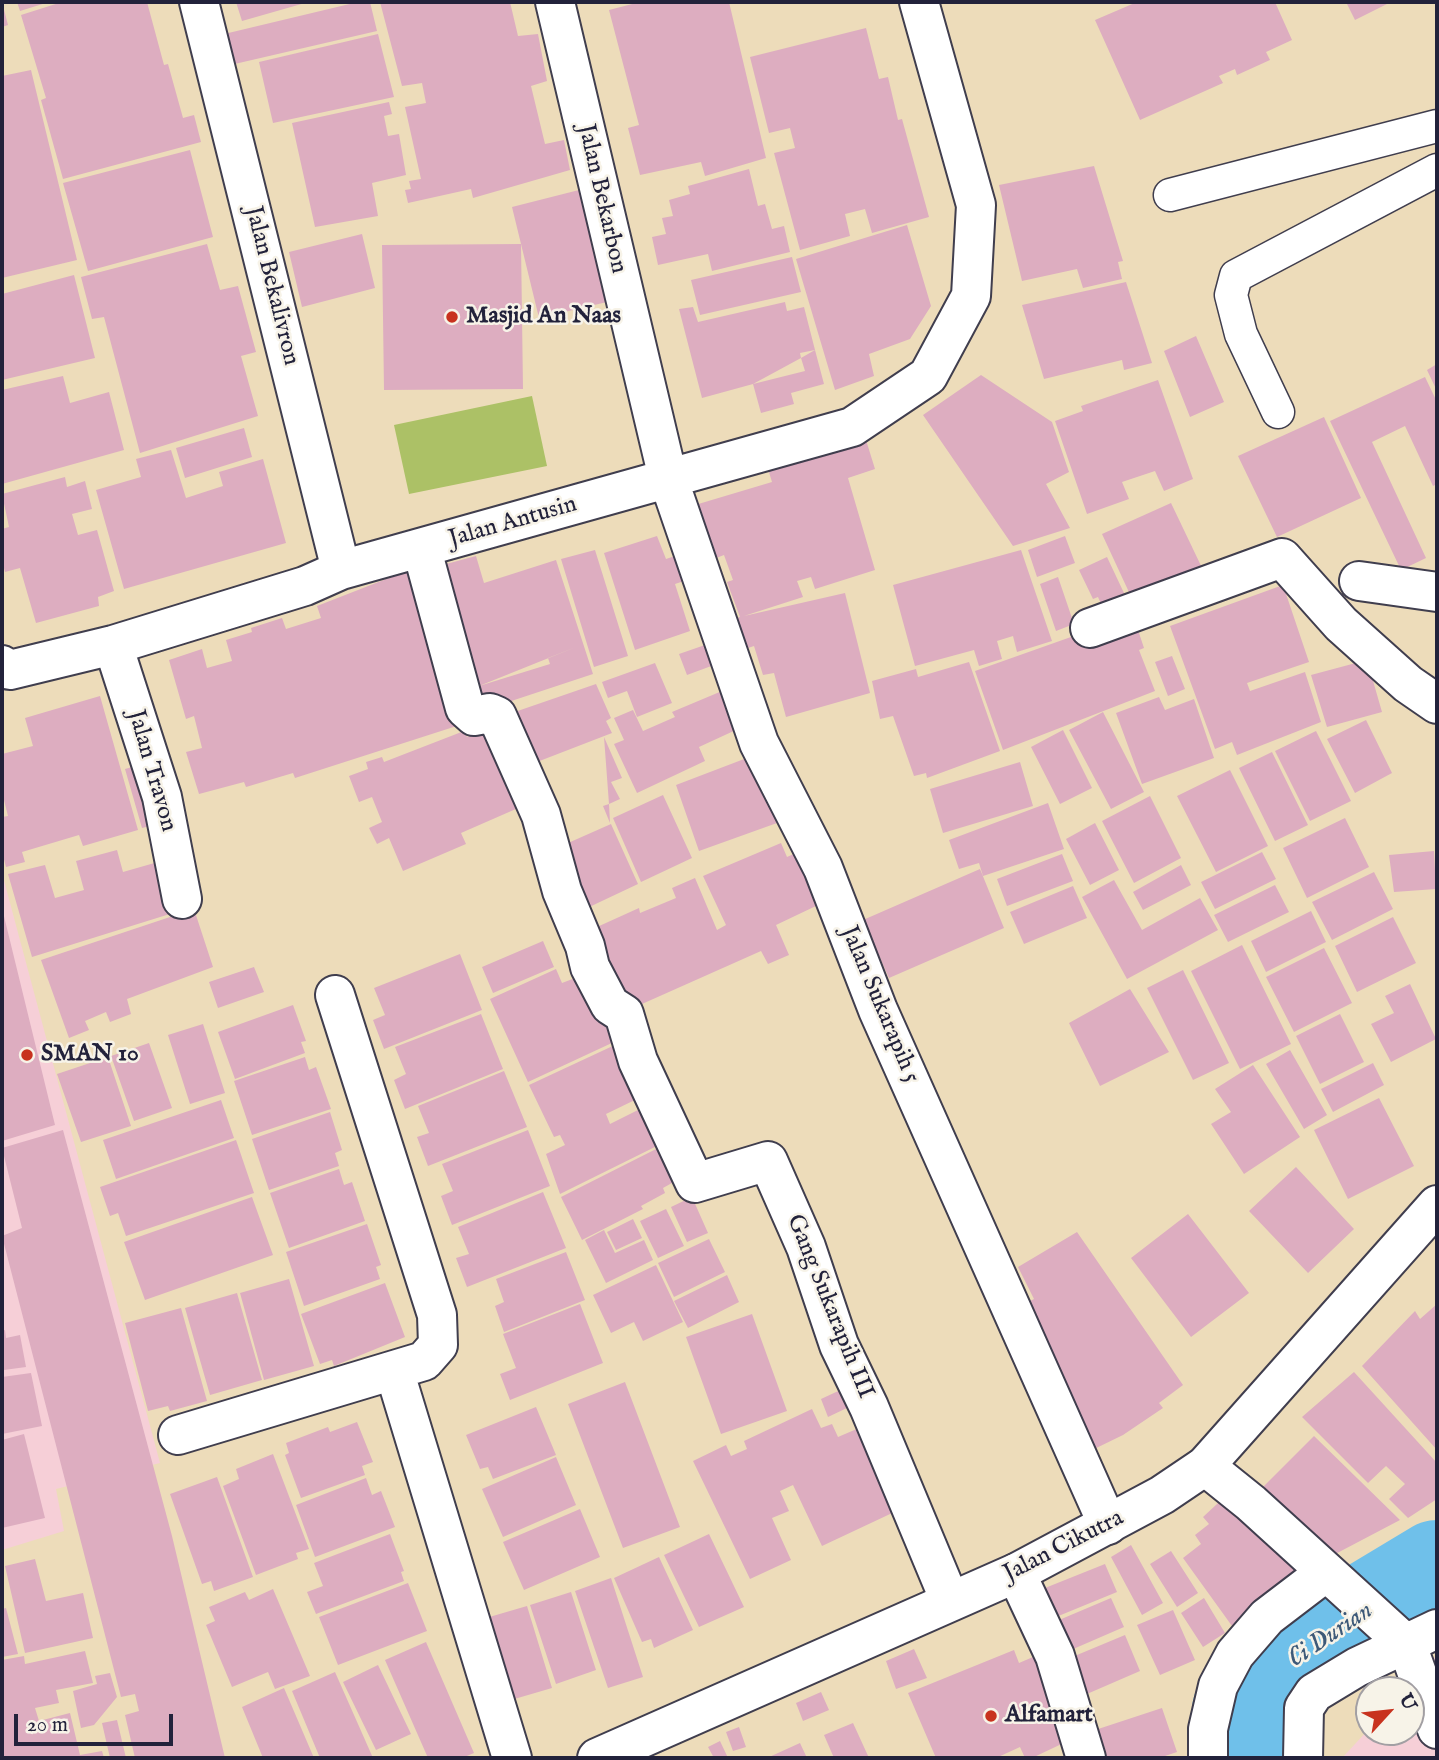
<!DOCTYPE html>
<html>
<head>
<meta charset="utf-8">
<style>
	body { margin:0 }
	#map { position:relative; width:1439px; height:1760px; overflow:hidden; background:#eddcba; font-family:"IM FELL English",serif }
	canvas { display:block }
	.frame { position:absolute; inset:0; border:4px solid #22223b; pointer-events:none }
	.north { position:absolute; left:1355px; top:1676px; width:70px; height:70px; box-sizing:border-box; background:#f7f3e8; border:2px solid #a29fa3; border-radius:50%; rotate:63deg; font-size:19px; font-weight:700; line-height:28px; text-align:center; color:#22223b }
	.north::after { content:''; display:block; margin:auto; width:24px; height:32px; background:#c8321e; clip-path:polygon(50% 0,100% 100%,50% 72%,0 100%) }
	.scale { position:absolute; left:14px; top:1714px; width:159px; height:32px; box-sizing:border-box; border:4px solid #22223b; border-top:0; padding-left:9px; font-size:21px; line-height:24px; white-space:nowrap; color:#22223b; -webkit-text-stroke:5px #f7f3e8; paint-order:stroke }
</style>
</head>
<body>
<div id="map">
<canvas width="1439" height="1760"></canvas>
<div class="frame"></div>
<div class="north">U</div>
<div class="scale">20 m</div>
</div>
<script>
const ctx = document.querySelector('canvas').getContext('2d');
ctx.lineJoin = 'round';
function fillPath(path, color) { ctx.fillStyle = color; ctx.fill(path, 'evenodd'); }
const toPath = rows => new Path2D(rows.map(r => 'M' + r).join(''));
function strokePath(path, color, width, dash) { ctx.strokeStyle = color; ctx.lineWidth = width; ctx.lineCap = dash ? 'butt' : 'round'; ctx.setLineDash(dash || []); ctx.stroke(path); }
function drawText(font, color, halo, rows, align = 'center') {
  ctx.font = font + ' "IM FELL English",serif'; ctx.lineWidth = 5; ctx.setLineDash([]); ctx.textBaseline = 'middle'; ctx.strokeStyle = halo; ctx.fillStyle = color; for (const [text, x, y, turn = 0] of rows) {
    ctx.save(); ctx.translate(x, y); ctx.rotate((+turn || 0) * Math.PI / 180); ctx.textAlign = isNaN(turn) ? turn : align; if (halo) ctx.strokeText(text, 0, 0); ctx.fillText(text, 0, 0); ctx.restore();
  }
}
fillPath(toPath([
	[2,873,160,1463,56,1489,64,1531,2,1550],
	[1437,1655,1437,1758,1342,1758,1369,1729,1369,1732,1411,1732,1411,1690,1405,1690]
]), '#f6cfd7');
fillPath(toPath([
	[532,396,547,466,409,494,394,425]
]), '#acc166');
strokePath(toPath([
	[1248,1758,1240,1710,1299,1651,1437,1568]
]), '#6fc0ea', 96);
fillPath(toPath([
	[2,2,8,25,2,27],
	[17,2,49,2,20,11],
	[62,2,147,2,164,65,168,64,183,118,194,115,201,142,63,179,41,100,46,98,21,15],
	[236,2,305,2,305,3,242,21],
	[358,2,370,2,377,31,226,66,220,35],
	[380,2,510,2,518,36,538,34,547,81,531,86,545,144,564,140,570,170,473,198,471,189,408,203,405,190,411,189,409,181,421,179,405,107,426,103,422,83,402,86],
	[640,2,729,2,766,158,705,176,701,162,640,175,628,128,639,125,609,10],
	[1137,2,1275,2,1292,40,1266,52,1270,60,1237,75,1235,69,1219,76,1223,83,1140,120,1095,20],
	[1346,2,1391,2,1355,20],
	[866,28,879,79,888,77,898,120,902,119,929,217,872,233,865,209,845,214,850,236,800,250,774,153,795,148,790,128,769,133,750,57],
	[378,34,394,97,273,123,259,62],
	[31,70,77,260,2,278,2,76],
	[389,102,392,114,384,116,388,136,399,134,406,175,372,183,378,216,315,227,292,123],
	[190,150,213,237,88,271,63,183],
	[1094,166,1123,261,1118,262,1122,279,1083,288,1077,269,1022,281,999,185],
	[749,169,758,206,765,204,772,229,784,226,790,252,712,271,708,254,658,265,652,237,666,234,662,218,673,216,669,200,690,194,688,186],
	[579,190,607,302,539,318,521,244,523,389,384,390,382,245,521,244,512,207],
	[907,225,931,306,910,339,869,354,874,376,835,390,796,259],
	[362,234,375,288,302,307,289,252],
	[207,244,220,290,238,286,256,352,241,356,258,416,140,453,104,317,92,319,81,277],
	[792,257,801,292,700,315,691,280],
	[74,275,95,358,2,380,2,294],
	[1126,282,1152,363,1124,370,1122,360,1044,379,1022,305],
	[785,302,787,311,804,307,815,350,800,353,801,358,753,384,702,398,679,309,693,307,698,322],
	[1196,336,1224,402,1190,417,1164,351],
	[815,350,824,384,791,393,794,404,761,413,753,384,805,371,801,358],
	[1437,364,1437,391,1427,370],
	[981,375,1052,422,1069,472,1046,484,1070,528,1013,546,923,415],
	[63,376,70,403,109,392,124,450,2,484,2,390],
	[1425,377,1437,402,1437,484,1433,486,1405,426,1372,442,1426,558,1401,570,1330,421],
	[1158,380,1193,479,1164,491,1155,471,1122,482,1129,499,1087,514,1055,421,1083,411,1081,406],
	[1324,417,1361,498,1277,537,1238,456],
	[244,428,252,457,185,478,176,448],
	[866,440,875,469,848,478,875,570,815,589,811,577,797,581,803,597,744,616,845,593,870,693,786,717,774,673,763,675,754,646,745,649,734,619,740,617,727,582,733,580,724,555,711,560,695,505,772,482,768,469],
	[171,450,186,498,223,486,219,472,263,459,286,543,124,589,96,490,141,477,136,459],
	[65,477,67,487,85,481,92,509,72,514,78,535,97,530,114,591,98,597,99,606,36,623,20,568,5,572,2,560,2,529,9,527,2,494],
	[1171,503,1204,572,1134,603,1102,534],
	[657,536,666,559,675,556,684,581,675,584,690,631,635,650,604,553],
	[1065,536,1075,563,1037,577,1028,550],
	[595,550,628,656,594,667,561,559],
	[1021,550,1052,641,1017,652,1013,636,997,641,1002,659,979,666,974,650,915,666,893,585],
	[476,556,484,583,556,560,593,674,478,712,435,567],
	[576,647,548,658,550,664,479,686],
	[1107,557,1132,610,1108,620,1098,597,1093,599,1079,570],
	[417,567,466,723,295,778,293,773,246,787,244,782,199,794,186,752,202,748,194,716,186,719,169,660,202,649,207,668,232,661,226,640,252,632,251,628,282,618,286,629,321,618,317,606],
	[1058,577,1074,624,1056,631,1040,584],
	[1283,585,1309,662,1247,683,1250,691,1305,672,1321,722,1237,755,1232,742,1215,749,1170,626],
	[1133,615,1144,648,1139,650,1155,691,1003,750,975,671],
	[705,645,714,665,687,675,679,654],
	[1172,656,1185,689,1168,696,1155,662],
	[1367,660,1382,712,1327,727,1311,675],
	[969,662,1000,751,927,778,926,773,914,776,893,716,880,719,872,681,916,669,918,677],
	[655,663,672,703,637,717,627,691,608,698,602,682],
	[596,684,611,718,606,721,612,733,524,767,506,715],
	[722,691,738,729,699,747,705,761,637,793,614,744,624,740,614,718,633,710,643,731,675,717,672,712],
	[100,696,138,830,83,846,79,835,22,852,25,862,6,867,2,852,2,817,8,816,2,792,2,754,33,746,25,718],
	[1159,697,1165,710,1194,699,1214,758,1142,784,1116,713],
	[1103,712,1144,792,1111,809,1069,730],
	[1366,720,1392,773,1355,793,1327,739],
	[496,723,525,805,461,833,466,844,403,871,389,838,377,844,369,828,382,822,372,797,359,802,349,776,368,769,366,762,382,757,384,762,464,731,467,737],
	[1063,730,1092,788,1060,804,1031,747],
	[1316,731,1351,801,1310,821,1275,751],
	[604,737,622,778,611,782,620,799,609,804,610,823,603,806,609,804],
	[1272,752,1308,825,1275,841,1239,768],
	[752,756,777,823,699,851,676,785],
	[150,762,154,825,142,828,125,769],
	[1020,762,1033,806,943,833,930,789],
	[1230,770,1268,846,1216,872,1177,796],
	[663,795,692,858,641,882,613,818],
	[1150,796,1181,858,1134,883,1102,821],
	[1048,803,1064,849,983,876,979,863,959,869,949,840],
	[1345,818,1369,867,1307,898,1283,848],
	[1095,823,1119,870,1090,885,1066,839],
	[611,824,638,884,585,909,559,847],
	[781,843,787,857,796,853,818,905,776,925,789,955,768,964,761,951,624,1012,593,953,606,947,597,927,639,908,640,913,676,898,672,888,695,878,717,930,726,925,703,876],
	[117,850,123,872,158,862,173,913,32,957,8,874,45,865,55,898,84,890,76,861],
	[1434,851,1436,889,1394,892,1389,855],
	[1262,852,1276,879,1215,909,1201,882],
	[1062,854,1073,881,1007,906,997,879],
	[1181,865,1191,885,1143,910,1133,892],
	[980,869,1004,928,889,978,863,920],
	[1374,872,1393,909,1332,940,1312,902],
	[1114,880,1142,930,1200,898,1218,930,1127,979,1082,897],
	[1275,885,1289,912,1228,942,1214,915],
	[1073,886,1087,918,1024,944,1010,912],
	[2,908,55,1125,2,1141],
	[194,909,213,967,127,999,131,1014,110,1022,106,1012,85,1021,89,1030,69,1038,41,960],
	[1311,911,1326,942,1266,972,1251,941],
	[1393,917,1416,963,1357,992,1335,946],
	[543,941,554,967,493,993,482,967],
	[1242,945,1291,1044,1240,1069,1191,971],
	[1324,948,1352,1003,1294,1032,1266,977],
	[460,954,482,1010,384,1049,373,1020,385,1015,374,988],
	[254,967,264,992,218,1008,209,982],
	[556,969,562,983,583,975,600,993,614,1042,528,1082,490,999],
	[1183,970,1229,1063,1193,1080,1147,988],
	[1410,984,1436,1039,1391,1062,1371,1024,1394,1013,1385,996],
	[1130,989,1169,1052,1100,1086,1069,1023],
	[293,1005,306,1041,301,1042,305,1053,235,1079,218,1032],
	[481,1014,503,1069,405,1109,394,1080,406,1074,395,1047],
	[1340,1014,1364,1062,1320,1084,1296,1036],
	[203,1024,225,1093,190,1104,168,1035],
	[149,1043,172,1108,134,1121,111,1056],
	[617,1044,641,1097,606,1114,610,1124,646,1106,663,1143,560,1194,546,1154,565,1145,560,1135,554,1137,529,1085],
	[1290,1050,1327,1115,1304,1129,1266,1064],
	[108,1057,131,1126,81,1142,57,1074],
	[305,1057,309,1070,316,1067,331,1109,252,1135,234,1081],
	[1373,1063,1384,1085,1333,1112,1321,1089],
	[1253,1065,1300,1137,1244,1174,1211,1124,1231,1112,1215,1089],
	[504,1071,527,1127,428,1166,417,1137,429,1133,418,1106],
	[1379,1098,1414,1166,1348,1199,1314,1130],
	[221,1100,234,1138,116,1179,103,1140],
	[330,1112,342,1150,335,1153,339,1166,269,1190,252,1139],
	[63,1130,172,1536,225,1758,135,1758,125,1715,139,1711,135,1694,121,1697,2,1236,22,1228,2,1148],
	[528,1130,550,1186,452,1225,441,1196,453,1191,442,1164],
	[236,1140,254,1193,126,1236,118,1213,110,1216,100,1187],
	[662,1146,679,1179,663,1188,665,1193,641,1206,643,1209,582,1240,561,1197],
	[1296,1167,1354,1229,1308,1273,1249,1211],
	[339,1169,344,1185,352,1182,365,1221,289,1248,270,1193],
	[543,1192,566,1248,467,1287,456,1258,469,1254,458,1227],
	[252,1197,273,1255,145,1300,124,1242],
	[692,1197,708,1233,687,1242,671,1207],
	[666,1209,684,1246,658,1258,640,1221],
	[1188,1214,1249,1293,1191,1337,1131,1258],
	[633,1219,642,1238,616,1250,607,1232],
	[367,1224,381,1265,376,1267,380,1279,304,1306,286,1252],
	[604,1230,615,1253,644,1240,653,1260,606,1283,585,1240],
	[1077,1232,1183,1385,1159,1403,1163,1408,1123,1435,1086,1453,1020,1306,1034,1299,1018,1267],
	[709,1239,725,1272,674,1297,658,1263],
	[566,1252,585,1300,504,1332,495,1306,504,1302,496,1279],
	[656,1265,683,1322,643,1341,634,1322,611,1333,593,1295],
	[727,1275,739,1302,688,1328,674,1301],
	[289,1279,314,1366,264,1380,240,1293],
	[385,1283,405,1337,334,1366,332,1360,320,1364,301,1314],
	[237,1293,262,1380,210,1395,185,1308],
	[580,1304,603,1363,510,1400,500,1374,516,1368,503,1334],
	[1437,1304,1437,1450,1362,1366,1415,1311,1420,1319],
	[181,1308,207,1401,170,1411,168,1406,148,1411,125,1323],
	[752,1314,787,1411,721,1434,686,1337],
	[5,1330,6,1338,20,1335,26,1367,4,1370,2,1331],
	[1354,1372,1437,1463,1437,1499,1408,1518,1389,1499,1405,1484,1386,1466,1368,1483,1302,1417],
	[31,1373,42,1426,2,1434,2,1377],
	[625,1382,680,1527,623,1548,568,1404],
	[849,1386,905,1507,822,1546,793,1485,780,1491,789,1511,772,1518,791,1560,750,1579,693,1461,726,1445,731,1456,747,1449,744,1441,812,1409,821,1428,832,1424,838,1437,859,1428,849,1407,828,1417,821,1399],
	[536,1407,556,1455,493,1479,488,1467,480,1469,466,1435],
	[357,1422,373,1462,362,1466,365,1475,301,1498,285,1455,289,1453,286,1443,328,1427,330,1432],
	[24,1434,45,1518,2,1528,2,1440],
	[1314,1436,1400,1520,1322,1561,1256,1494],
	[273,1454,309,1549,296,1553,298,1559,256,1575,223,1486,239,1479,236,1469],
	[556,1457,576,1505,503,1537,482,1489],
	[217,1477,253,1577,214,1591,211,1581,202,1584,170,1494],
	[366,1478,372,1495,381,1491,395,1527,315,1557,296,1505],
	[1231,1491,1303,1564,1232,1626,1183,1558,1201,1544,1195,1535,1209,1524,1203,1517],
	[580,1509,600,1557,524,1590,503,1542],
	[390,1534,404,1571,401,1572,404,1581,316,1614,307,1592,323,1586,314,1563],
	[709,1534,744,1607,699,1627,664,1555],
	[1131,1545,1163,1603,1142,1615,1111,1557],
	[1171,1551,1198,1593,1177,1607,1150,1564],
	[659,1557,693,1630,654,1648,651,1639,642,1642,614,1578],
	[35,1559,46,1601,83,1593,93,1638,25,1653,5,1566],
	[1105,1564,1117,1592,1056,1617,1045,1588],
	[611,1578,643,1677,608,1688,575,1591],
	[408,1583,427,1631,338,1665,319,1617],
	[273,1589,310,1676,275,1689,268,1672,232,1687,206,1625,215,1621,209,1607,245,1592,249,1600],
	[571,1592,596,1670,556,1684,530,1605],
	[1111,1598,1124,1627,1064,1653,1052,1623],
	[1204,1598,1225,1633,1203,1647,1181,1613],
	[527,1606,552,1688,511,1700,486,1618],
	[6,1608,18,1654,2,1657,2,1609],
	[1173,1610,1195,1660,1160,1675,1137,1625],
	[1125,1635,1140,1671,1080,1697,1065,1660],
	[426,1642,474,1753,462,1758,428,1758,385,1660],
	[914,1649,927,1678,896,1689,886,1661],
	[1014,1650,1019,1663,1040,1654,1072,1739,1032,1758,1025,1758,1020,1747,996,1758,936,1758,908,1693],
	[85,1651,93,1683,56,1690,59,1703,35,1708,39,1721,70,1713,80,1755,102,1751,104,1758,2,1758,2,1660,24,1656,25,1664],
	[378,1665,411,1734,376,1750,343,1682],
	[335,1672,373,1758,320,1758,292,1691],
	[110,1673,117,1697,94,1725,81,1728,73,1691,97,1684,95,1676],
	[284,1688,314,1758,263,1758,242,1707],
	[821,1692,829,1710,803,1721,796,1703],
	[1162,1708,1177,1752,1159,1758,1094,1758,1086,1733],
	[117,1720,126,1758,110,1758,102,1723],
	[853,1723,869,1758,834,1758,824,1735],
	[739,1727,746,1747,733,1751,726,1732],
	[720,1741,728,1758,714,1758,708,1747],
	[800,1743,807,1758,767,1758]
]), '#ddadc0');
const lane = toPath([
	[1170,195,1437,126],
	[1278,412,1241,334,1231,295,1236,276,1437,170]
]);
const street = toPath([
	[199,2,341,570],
	[555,2,668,478,759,743,823,868,878,1010,1108,1525],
	[422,550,465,708,474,716,490,713,497,716,541,815,562,891,585,946,590,967,610,1005,624,1014,638,1061,695,1183,768,1161,806,1247,839,1345,869,1407,950,1601],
	[1359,581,1437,592],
	[1090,628,1282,558,1341,624,1408,684,1437,704],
	[113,645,162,797,182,899],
	[2,665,10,670,113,645,305,586,341,570,852,427,928,376,971,296,976,205,919,2],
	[394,1370,512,1758],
	[178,1435,424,1361,438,1345,437,1315,335,995],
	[1205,1466,1251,1503,1407,1645,1437,1729],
	[1016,1573,1055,1656,1086,1758],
	[1208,1758,1208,1729,1218,1686,1235,1654,1267,1617,1326,1572],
	[1303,1758,1304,1708,1314,1693,1357,1667,1437,1629]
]);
const secondary = toPath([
	[597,1758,1016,1573,1162,1495,1205,1466,1437,1205]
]);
strokePath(lane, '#403e4e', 35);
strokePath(street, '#403e4e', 42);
strokePath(secondary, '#403e4e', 42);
strokePath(lane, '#fff', 32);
strokePath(street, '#fff', 38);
strokePath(secondary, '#fff', 38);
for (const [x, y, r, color] of [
	[452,317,7,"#c8321e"],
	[27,1055,7,"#c8321e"],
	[991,1716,7,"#c8321e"]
]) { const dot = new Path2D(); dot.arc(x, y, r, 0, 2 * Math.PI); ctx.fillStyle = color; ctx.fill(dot); strokePath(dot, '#f7f3e8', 2.5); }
drawText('24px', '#22223b', '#f7f3e8', [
	["Jalan Bekarbon",601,199,77],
	["Jalan Bekalivron",271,286,76],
	["Jalan Antusin",513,523,-16],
	["Jalan Travon",151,771,74],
	["Jalan Sukarapih 5",879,1005,67],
	["Gang Sukarapih III",829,1307,68],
	["Jalan Cikutra",1064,1547,-27]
]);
drawText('bold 24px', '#22223b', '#f7f3e8', [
	["Masjid An Naas",466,317],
	["SMAN 10",41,1055],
	["Alfamart",1005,1716]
], 'left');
drawText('italic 26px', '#3d5978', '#f7f3e8', [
	["Ci Durian",1331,1636,-34]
]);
</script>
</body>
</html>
